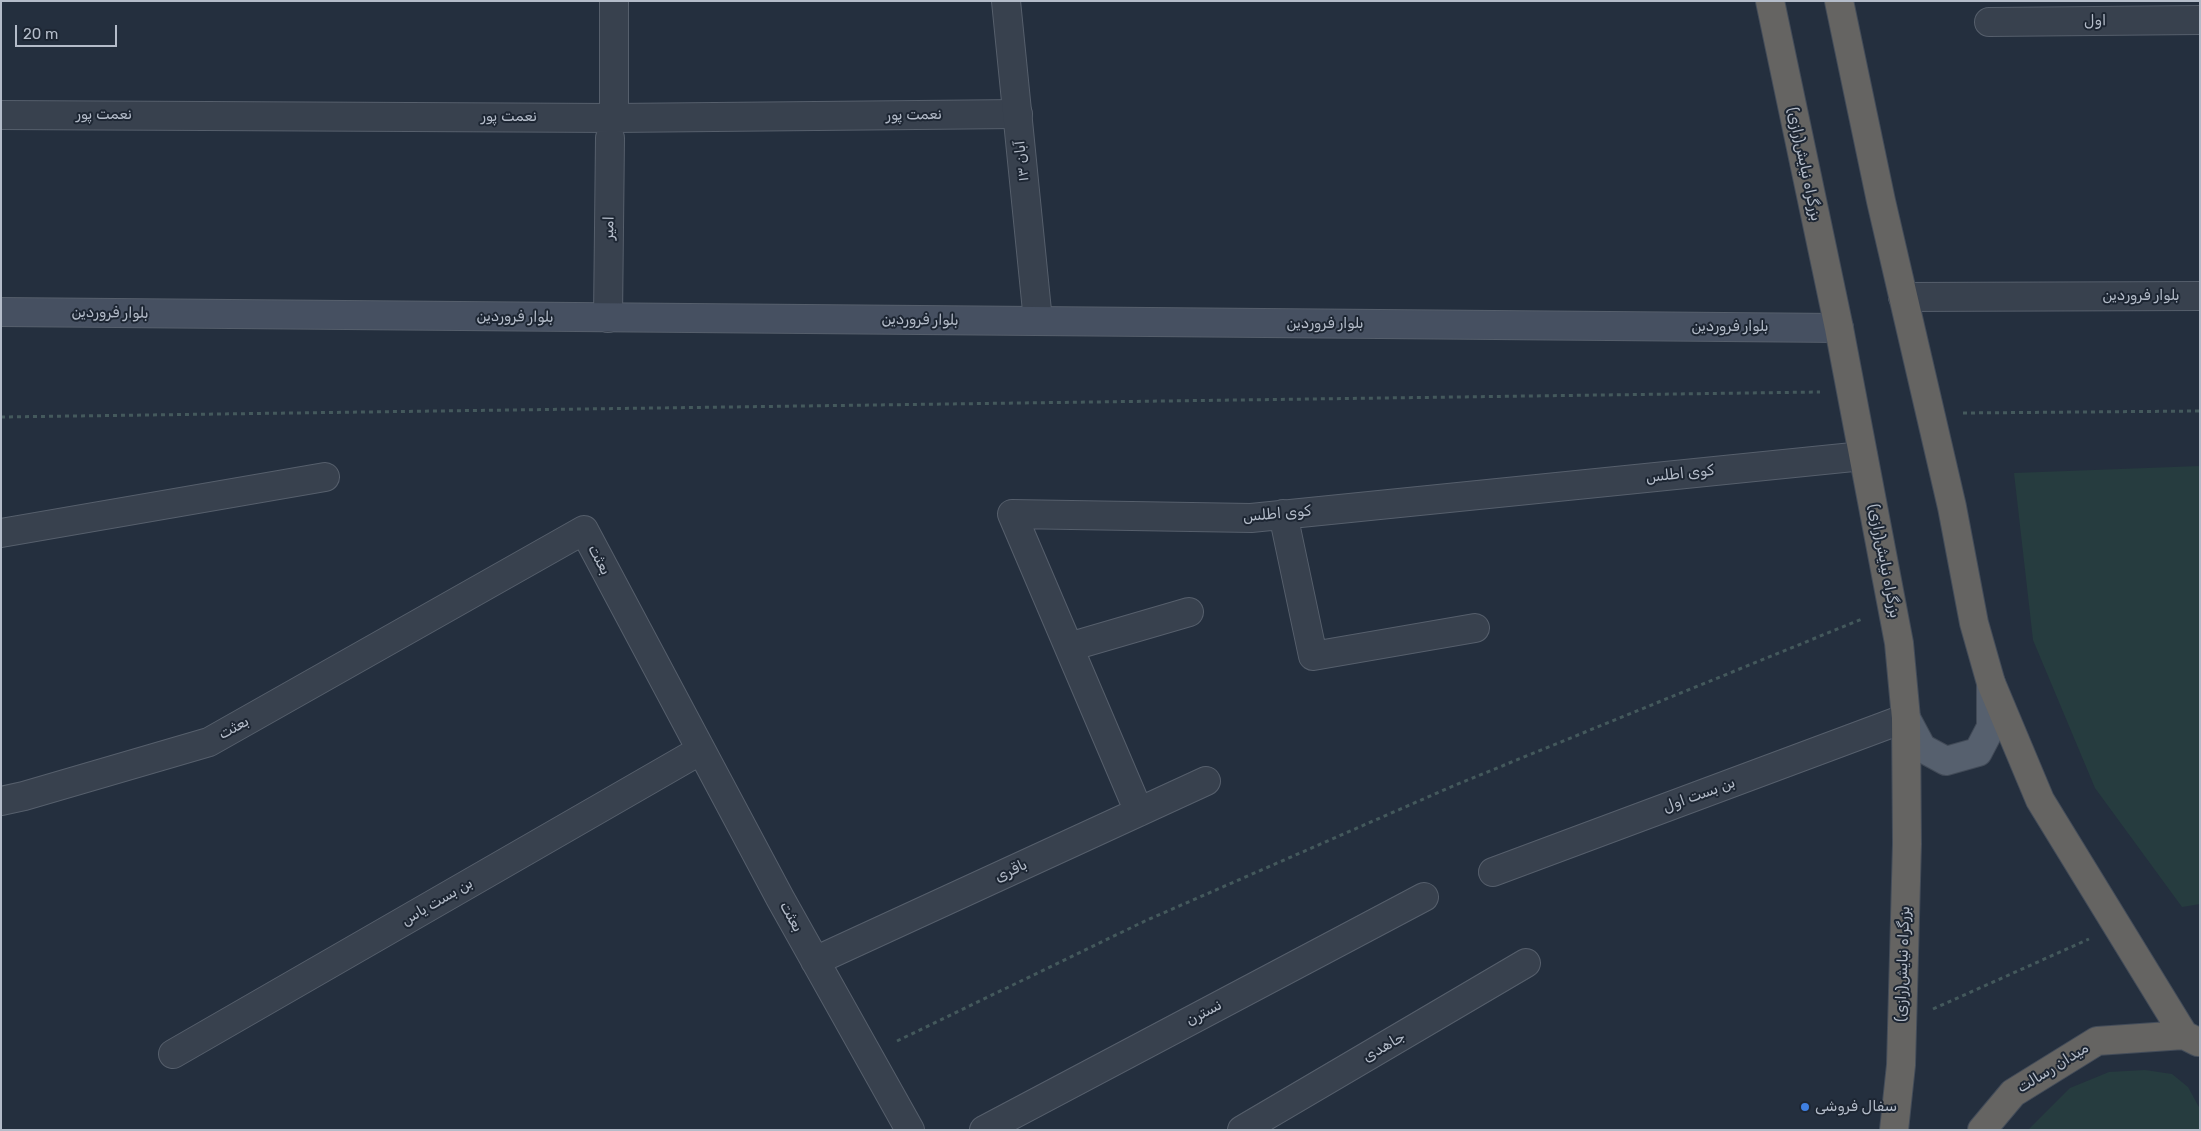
<!DOCTYPE html>
<html>
<head>
<meta charset="utf-8">
<style>
	body { margin:0 }
	#map { position:relative; width:2201px; height:1131px; overflow:hidden; background:#242f3e; font-family:Rubik,sans-serif }
	canvas { display:block }
	.frame { position:absolute; inset:0; border:2px solid #b4bcc9; pointer-events:none }
	.scale { position:absolute; left:15px; top:25px; width:102px; height:22px; box-sizing:border-box; border:2px solid #b4bcc9; border-top:0; padding-left:6px; font-size:15px; line-height:18px; white-space:nowrap; color:#b4bcc9; -webkit-text-stroke:4px #1d2633; paint-order:stroke }
</style>
</head>
<body>
<div id="map">
<canvas width="2201" height="1131"></canvas>
<div class="frame"></div>
<div class="scale">20 m</div>
</div>
<script>
const ctx = document.querySelector('canvas').getContext('2d');
ctx.lineJoin = 'round';
function fillPath(path, color) { ctx.fillStyle = color; ctx.fill(path, 'evenodd'); }
const toPath = rows => new Path2D(rows.map(r => 'M' + r).join(''));
function strokePath(path, color, width, dash) { ctx.strokeStyle = color; ctx.lineWidth = width; ctx.lineCap = dash ? 'butt' : 'round'; ctx.setLineDash(dash || []); ctx.stroke(path); }
function drawText(font, color, halo, rows, align = 'center') {
  ctx.font = font + ' Rubik,"Noto Sans Arabic",sans-serif'; ctx.lineWidth = 4; ctx.setLineDash([]); ctx.textBaseline = 'middle'; ctx.strokeStyle = halo; ctx.fillStyle = color; for (const [text, x, y, turn = 0] of rows) {
    ctx.save(); ctx.translate(x, y); ctx.rotate((+turn || 0) * Math.PI / 180); ctx.textAlign = isNaN(turn) ? turn : align; if (halo) ctx.strokeText(text, 0, 0); ctx.fillText(text, 0, 0); ctx.restore();
  }
}
fillPath(toPath([
	[2200,466,2200,904,2182,907,2095,788,2033,640,2014,473],
	[2145,1070,2172,1074,2188,1087,2200,1109,2200,1130,2028,1130,2070,1088,2109,1072]
]), '#263c3f');
const minor = toPath([
	[1989,22,2200,20],
	[1,115,614,118,1018,114],
	[614,118,614,1],
	[608,318,610,138],
	[1283,514,1313,656,1475,628],
	[1,533,325,477],
	[1069,647,1189,612],
	[1,801,24,796,209,742,584,530,780,898,910,1130],
	[1139,812,1012,514,1251,518,1863,456],
	[1493,872,1906,718],
	[815,961,1206,781],
	[173,1054,701,750],
	[984,1130,1424,897],
	[1242,1130,1526,963]
]);
const tertiary = toPath([
	[1006,1,1038,321],
	[1903,297,2200,296]
]);
const secondary = toPath([
	[1,312,1839,328]
]);
const primary = toPath([
	[1906,718,1922,748,1946,761,1978,752,1991,727,1991,683]
]);
const trunk = toPath([
	[1770,1,1839,328,1899,643,1906,718,1907,844,1901,1065,1894,1130],
	[1839,1,1881,201,1952,507,1974,623,1991,683,2040,800,2184,1035],
	[1982,1130,2013,1093,2097,1041,2184,1035,2198,1042]
]);
strokePath(minor, '#565f6c', 30);
strokePath(tertiary, '#565f6c', 30);
strokePath(secondary, '#565f6c', 30);
strokePath(primary, '#414a57', 30);
strokePath(trunk, '#434c59', 30);
strokePath(toPath([
	[1963,413,2200,411],
	[1,417,1820,392],
	[1933,1009,2089,939],
	[897,1041,1145,921,1453,786,1862,619]
]), '#44595c', 3, [4, 4]);
strokePath(minor, '#38414e', 28);
strokePath(tertiary, '#38414e', 28);
strokePath(secondary, '#465061', 28);
strokePath(primary, '#56606e', 28);
strokePath(trunk, '#656462', 28);
for (const [x, y, r, color] of [
	[1805,1107,5,"#3f7fe0"]
]) { const dot = new Path2D(); dot.arc(x, y, r, 0, 2 * Math.PI); ctx.fillStyle = color; ctx.fill(dot); strokePath(dot, '#1d2633', 2); }
drawText('15px', '#b4bcc9', '#1d2633', [
	["اول",2095,21,-1],
	["نعمت پور",104,115],
	["نعمت پور",914,115,-1],
	["نعمت پور",509,117],
	["۱۳ آبان",1022,161,-96],
	["بزرگراه نیایش(رازی)",1804,164,78],
	["امیر",609,228,-89],
	["بلوار فروردین",2141,296],
	["بلوار فروردین",110,313,1],
	["بلوار فروردین",515,317,1],
	["بلوار فروردین",920,320,1],
	["بلوار فروردین",1325,324],
	["بلوار فروردین",1730,327],
	["کوی اطلس",1680,474,-6],
	["کوی اطلس",1277,514,-5],
	["بعثت",599,560,62],
	["بزرگراه نیایش(رازی)",1884,561,79],
	["بعثت",234,728,-29],
	["بن بست اول",1699,795,-20],
	["باقری",1011,871,-25],
	["بن بست یاس",437,902,-30],
	["بعثت",791,917,61],
	["بزرگراه نیایش(رازی)",1903,964,-88],
	["نسترن",1204,1013,-28],
	["جاهدی",1384,1047,-30],
	["میدان رسالت",2053,1068,-32]
]);
drawText('15px', '#b4bcc9', '#1d2633', [
	["سفال فروشی",1815,1107]
], 'left');
</script>
</body>
</html>
